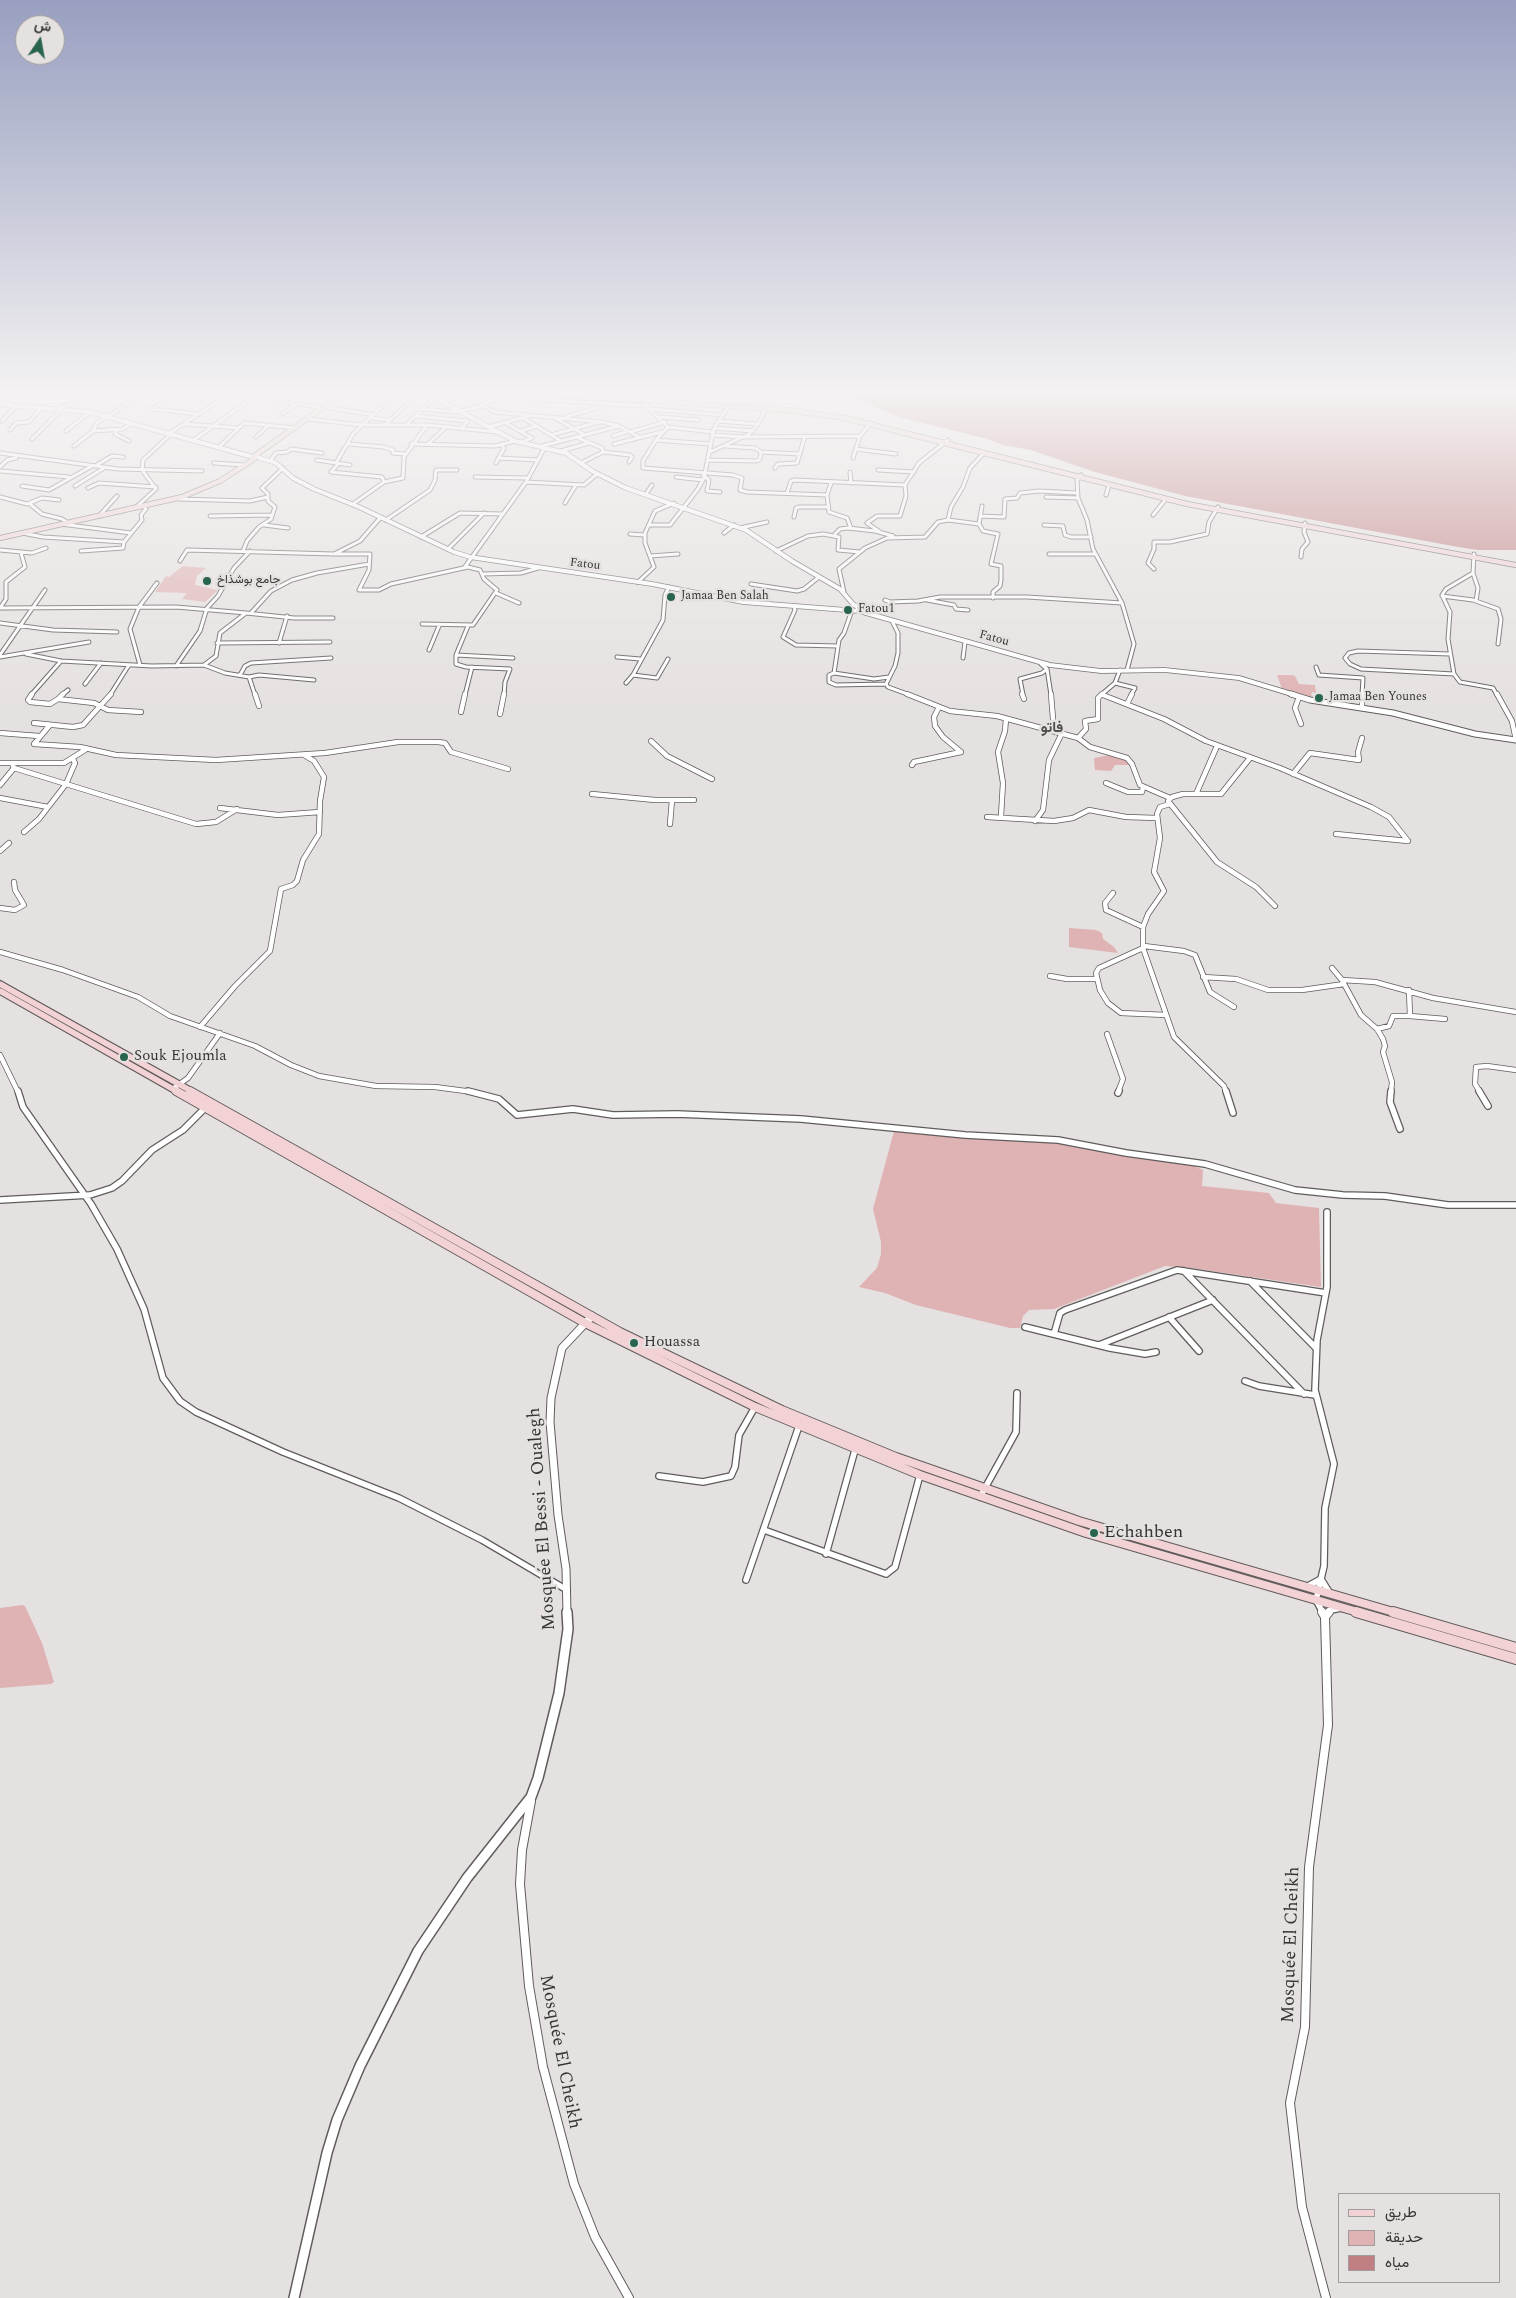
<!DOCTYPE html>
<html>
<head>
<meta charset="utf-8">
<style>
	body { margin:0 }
	#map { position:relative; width:1516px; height:2298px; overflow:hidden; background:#e6e1e1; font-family:Spectral,Vazirmatn,serif }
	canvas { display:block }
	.legend { position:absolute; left:1338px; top:2193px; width:162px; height:90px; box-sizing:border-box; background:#e6e1e1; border:1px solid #a09c9c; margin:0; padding:6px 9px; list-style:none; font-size:15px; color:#363434 }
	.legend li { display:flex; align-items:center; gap:10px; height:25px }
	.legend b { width:25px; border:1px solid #a09c9c }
	.north { position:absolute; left:15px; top:15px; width:50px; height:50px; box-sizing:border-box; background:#e6e1e1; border:1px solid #a09c9c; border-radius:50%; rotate:12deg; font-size:14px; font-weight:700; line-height:20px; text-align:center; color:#363434 }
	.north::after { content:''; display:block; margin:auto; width:18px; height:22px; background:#29644f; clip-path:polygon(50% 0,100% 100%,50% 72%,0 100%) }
</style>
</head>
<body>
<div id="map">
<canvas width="1516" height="2298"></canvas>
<ul class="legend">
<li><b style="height:6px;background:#f2d2d4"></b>طريق</li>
<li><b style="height:14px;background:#dfb2b3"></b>حديقة</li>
<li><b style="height:14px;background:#c08083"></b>مياه</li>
</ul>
<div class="north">ش</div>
</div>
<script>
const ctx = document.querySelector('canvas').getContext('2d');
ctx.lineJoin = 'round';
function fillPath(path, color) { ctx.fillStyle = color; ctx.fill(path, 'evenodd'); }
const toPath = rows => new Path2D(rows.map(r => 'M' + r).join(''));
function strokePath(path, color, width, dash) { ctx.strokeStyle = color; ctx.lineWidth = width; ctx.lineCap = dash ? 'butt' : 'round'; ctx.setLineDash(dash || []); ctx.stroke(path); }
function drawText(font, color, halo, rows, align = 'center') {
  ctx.font = font + ' Spectral,Vazirmatn,serif'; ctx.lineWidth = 5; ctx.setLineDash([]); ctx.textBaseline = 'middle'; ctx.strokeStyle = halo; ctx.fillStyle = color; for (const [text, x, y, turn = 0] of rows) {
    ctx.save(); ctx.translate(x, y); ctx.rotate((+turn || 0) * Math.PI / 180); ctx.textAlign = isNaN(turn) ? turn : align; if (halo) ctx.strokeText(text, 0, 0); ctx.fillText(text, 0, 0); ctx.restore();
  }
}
fillPath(toPath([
	[676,393,683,394,738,393,732,398,710,400,673,396],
	[183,566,206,568,197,576,195,585,218,590,205,602,182,599,187,593,155,592,166,576,169,577],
	[1277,675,1292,675,1295,676,1299,684,1315,685,1316,693,1312,692,1311,698,1282,689],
	[1111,755,1124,758,1130,765,1115,765,1111,771,1095,770,1094,758],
	[1069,928,1096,930,1102,933,1103,939,1114,947,1118,953,1069,947],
	[894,1131,1069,1144,1194,1166,1203,1170,1202,1186,1269,1193,1276,1203,1319,1208,1321,1287,1191,1268,1165,1266,1054,1309,1029,1310,1023,1316,1020,1328,1010,1328,916,1305,885,1293,859,1287,877,1268,881,1254,881,1242,873,1209],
	[22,1605,25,1606,42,1643,54,1682,51,1684,0,1688,0,1608]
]), '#dfb2b3');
fillPath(toPath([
	[841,393,1516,393,1516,550,1478,550,1458,547,1185,496,1095,472,1031,450,1003,445,988,439,902,418]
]), '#c08083');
const minorFar3 = toPath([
	[252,393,286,402,323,408],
	[312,393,338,397],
	[419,393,437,395],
	[0,397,79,395],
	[268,397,275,393],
	[467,397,495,412,602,422,619,426,639,437],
	[645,400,648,408,668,427,656,440,643,461,643,468,733,475,742,478,740,490,747,492,827,495],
	[198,401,211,394,225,395],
	[164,402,152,409,199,414],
	[442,402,465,395,647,406],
	[482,404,499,399],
	[0,405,12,404,20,394],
	[61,407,69,405,81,396,97,393],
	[325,407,374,415],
	[422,409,456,412,484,406],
	[651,409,723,415],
	[282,414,296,404],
	[109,416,143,393],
	[416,416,468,421,462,428],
	[565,417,600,407],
	[659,417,699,420],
	[370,418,390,420],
	[523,418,561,441],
	[555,418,585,435],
	[308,419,363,425,427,425,497,432],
	[2,421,16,406],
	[718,421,758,424],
	[506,423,532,438,519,443],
	[185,424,238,428],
	[385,425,419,393],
	[406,425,437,395],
	[488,427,529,416],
	[668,427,713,432],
	[714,428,753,431],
	[10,430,16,423,29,422,42,407],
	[117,430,115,434,129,441],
	[66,431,90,412],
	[93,431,97,423,107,416],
	[521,431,537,426],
	[630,432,665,422],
	[170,433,230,393],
	[551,435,599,422],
	[712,435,744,437,860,436],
	[613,436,628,431],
	[256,437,269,425],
	[576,437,602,448,603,452],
	[32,439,63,408],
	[195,439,258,394],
	[656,440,710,444],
	[349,444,384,447,393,450,393,453,405,454],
	[411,444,495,446,515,441],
	[428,444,446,427],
	[614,444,662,432],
	[74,446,93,431,123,429,132,423],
	[542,446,619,426],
	[725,446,755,448,761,452,800,454],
	[219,447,244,423,296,428],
	[856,449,896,454],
	[561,451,589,443],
	[710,452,749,434,758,424,767,406],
	[0,453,118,469,202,471],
	[498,458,538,460],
	[853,458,860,436,871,423],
	[317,460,350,465],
	[708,460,757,461,760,459,761,452],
	[270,461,276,453,287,452,291,449,322,453],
	[214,463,244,465],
	[336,463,353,434,396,393],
	[339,463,331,472,382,477,384,482,403,478,404,457,427,425],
	[496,463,504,448,502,445],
	[581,463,603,452,630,455,632,457,629,462],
	[95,466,112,456,123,457],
	[0,467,7,460,16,458],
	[775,468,778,464,797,463,805,436],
	[878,470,914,472],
	[0,471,69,477],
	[850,472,851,483],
	[703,475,709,480,707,491,720,492],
	[1081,475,1077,480,1078,498,1087,520,1093,549,1122,603,1134,644,1127,670],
	[475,477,528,478],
	[676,477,703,480],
	[526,482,584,485,597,474],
	[831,483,827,495,829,512,847,518,851,528],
	[22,486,49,490,92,466],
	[75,486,104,468],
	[88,488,99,483,156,487],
	[787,493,791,481,795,480,905,485],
	[646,494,652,485],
	[1106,495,1109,485],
	[0,497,27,504,42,498,59,500],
	[1046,497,1078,498],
	[178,499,250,501,268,497],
	[565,503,576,485],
	[30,504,42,514,62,519,68,523],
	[353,504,384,482],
	[982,506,979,524,983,531,998,534,991,564,1001,566,1001,580,1000,586,993,592,993,598],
	[135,508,156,489,142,470,143,460,172,433],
	[1153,515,1166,499],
	[99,516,117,496],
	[210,516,272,515],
	[980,516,1004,517,1005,499,1017,498,1020,493,1039,491,1077,493],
	[794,517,796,508,799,507,828,507],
	[386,520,430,490,435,480,436,470,457,470],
	[948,520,979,524],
	[61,524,131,533],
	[264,525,288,528],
	[650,525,670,525,698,489,704,478,714,428,729,406],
	[1044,525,1063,526,1065,535,1071,537,1091,537],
	[740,528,767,522],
	[880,532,867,523,877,516,900,516,906,496,905,485,919,463,948,440],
	[22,533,43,537,124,542],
	[724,533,734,525],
	[630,534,644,535],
	[835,534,840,529,848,528,875,531,893,536],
	[421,537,460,513,503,514],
	[448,549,484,513],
	[0,550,32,553,46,548],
	[81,551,123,548,124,542,142,520,141,515,146,509,144,507],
	[243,551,247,541,259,527,271,519,275,507,268,501,268,494,262,488,283,468],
	[776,551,808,536,823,534,839,537,838,550,860,552],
	[334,554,370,554,369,570,359,590,379,590,391,584,468,567,480,570,484,579,497,590,473,625,422,624],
	[1049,554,1094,554],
	[1474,554,1473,573,1446,589,1442,595,1450,612,1448,639,1454,674,1460,682,1493,688,1497,695],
	[650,556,678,554],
	[1301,557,1302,549,1308,542,1304,532,1305,523],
	[180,561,187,550,334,554,360,541,380,518],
	[464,568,526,482,545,447],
	[1154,569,1148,563,1154,549,1154,542,1170,542,1207,534,1209,522,1218,507],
	[1473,573,1478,588,1476,601],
	[482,574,521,573,538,568],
	[638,582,654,567,645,543,645,533,655,511,674,503],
	[751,584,797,591,804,589,819,577],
	[844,592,839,569,865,548,887,538,925,537,938,522,948,520,951,507,963,487,970,468,984,453],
	[496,593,519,603],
	[1442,596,1473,600,1498,609,1501,619,1498,644],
	[885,600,890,602,918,601,940,597,1027,597,1122,603],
	[927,600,954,605,956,609,968,610],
	[794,606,795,610,783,637,796,645,838,646],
	[0,608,176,607,246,613],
	[0,608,6,599,6,582,25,567,21,553],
	[852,610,844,633,839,640,834,673,829,675,829,682,836,685,886,684],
	[251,613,271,591,292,580,317,573,369,564],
	[892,621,898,633,898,653,895,666,886,684,888,687,910,695],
	[0,623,53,630,117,632],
	[468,626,456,655,456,664,466,667,510,669,505,682,504,695],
	[217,643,330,642],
	[279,643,287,616],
	[429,650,439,626],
	[26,654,61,661,152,666,204,665,225,673,249,677,255,695],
	[1450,654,1358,651,1349,653,1345,658,1350,664,1361,669,1454,674],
	[0,655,45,590],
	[456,655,513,658],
	[0,657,89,642],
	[617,657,640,659],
	[963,658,965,642],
	[140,665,130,629,139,607,157,583],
	[204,665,216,656,220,633,246,613,294,618,333,618],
	[176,666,200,631,207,608,218,596,234,568,250,551],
	[1316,667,1319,675,1363,678,1362,695],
	[1047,669,1051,695],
	[834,673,874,679,889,677],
	[240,675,245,666,251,663,331,658],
	[633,675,657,678,668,659],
	[249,677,259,675,314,680],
	[626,683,633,675,663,620,665,595,669,587],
	[1115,683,1135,688,1131,695],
	[85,684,101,663],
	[31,695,61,661],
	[62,695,68,690],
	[110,695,129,665],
	[465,695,472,667],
	[1023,695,1020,679,1042,673,1047,669,1041,664],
	[1101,695,1115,683,1120,670]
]);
const minorFar2 = toPath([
	[32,694,28,700,30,702,50,704,58,699,94,703,108,710,141,712],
	[255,694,259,706],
	[907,694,950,711,997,716,1078,738,1090,747,1127,758,1132,764,1140,785,1170,798],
	[1022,694,1024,699],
	[1051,694,1054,731],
	[1497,694,1512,721,1516,740],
	[1103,695,1164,719,1206,741,1280,768,1371,807,1389,817,1408,841],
	[1299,697,1295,708,1301,724],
	[58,699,63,694],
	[1127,704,1132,694],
	[939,707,934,717,935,726,943,737,961,752],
	[1362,707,1362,694],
	[461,712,465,694],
	[500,714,504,694],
	[34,723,73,727,83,725,111,694],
	[50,725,34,744,80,747,116,755,216,760,325,753,398,742,438,742,445,743,451,752,508,769],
	[0,733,39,736],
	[1078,738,1086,729,1085,721,1098,719,1098,698,1102,694],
	[651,741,667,756,712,779],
	[1250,758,1221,794,1183,794,1172,797,1168,801,1217,862,1256,887,1275,906],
	[0,763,64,763,85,750],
	[912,765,914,762,961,752],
	[14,768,196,824,216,822,237,809],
	[1293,774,1310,753,1359,760,1358,752,1362,738],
	[1106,783,1128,792,1142,792,1143,787],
	[0,785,14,768,13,766],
	[592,794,655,800,694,800],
	[1196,794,1217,746],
	[0,798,48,807],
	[1170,804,1160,807,1157,814,1160,838,1154,872,1164,891,1148,914,1143,927,1143,948,1174,1037,1224,1086,1226,1092],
	[220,808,278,815,320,812],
	[1001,816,1003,783,998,752,1005,731,1006,719],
	[987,817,1054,821,1073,818,1089,810,1126,817,1157,818],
	[1035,821,1043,810,1049,760,1062,733],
	[670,824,672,800],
	[24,832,39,819,66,784,75,763,73,759],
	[1336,834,1408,841],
	[0,851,9,843],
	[1113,893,1105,903,1106,910,1143,927],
	[0,908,15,910,24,905,15,890,14,882],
	[1144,946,1184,951,1195,955,1210,992,1234,1007],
	[1143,948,1099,968,1096,973,1100,990,1108,1003,1121,1013,1166,1015],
	[0,952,63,970,138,997,170,1016,255,1046,291,1065,319,1076,376,1086,435,1087,473,1092],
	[1332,968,1342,980,1361,1015,1377,1029,1383,1039,1385,1046,1383,1052,1392,1082,1391,1092],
	[1050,976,1067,979,1097,979],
	[1203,977,1236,979,1268,990,1302,990,1344,984],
	[1342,980,1375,982,1433,998,1516,1012],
	[1410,1016,1445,1019],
	[200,1027,235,986,270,951,281,889,293,885,297,881,303,860,319,834,320,801,324,777,314,761,304,755],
	[1377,1029,1389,1026,1393,1016,1410,1016,1409,990],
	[1107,1034,1123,1079,1118,1092],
	[0,1055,18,1092],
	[174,1088,188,1078,220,1033],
	[1480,1092,1475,1084,1476,1067,1487,1066,1516,1070]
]);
const minorFar1 = toPath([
	[18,1091,23,1107,91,1204,117,1249,144,1309,163,1378,180,1401,196,1412,283,1452,399,1498,482,1540,567,1590],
	[468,1091,499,1099,517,1115,573,1109,613,1115,677,1114,801,1119,965,1135,1058,1140,1126,1153,1205,1164,1295,1190,1343,1195,1385,1196,1448,1205,1516,1205],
	[1226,1091,1233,1113],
	[1391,1091,1390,1102,1400,1129],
	[1479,1091,1488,1106],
	[1118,1093,1119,1091],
	[0,1200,90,1195,112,1188,122,1181,152,1150,183,1130,206,1107],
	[1184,1271,1304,1394],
	[1250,1281,1316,1348],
	[1169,1317,1199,1351],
	[1025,1327,1110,1348,1145,1354,1156,1352],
	[1054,1334,1060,1313,1065,1310,1177,1270,1326,1293],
	[1099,1345,1213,1300],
	[1245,1381,1259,1386,1315,1395],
	[659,1476,703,1482,731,1476,735,1467,739,1435,755,1407],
	[980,1497,1016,1432,1017,1393],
	[764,1530,886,1574,895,1567,920,1475],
	[826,1554,855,1450],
	[746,1580,800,1423],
	[1308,1586,1321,1579,1329,1592],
	[1323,1613,1316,1600,1324,1566,1325,1508,1334,1464,1315,1390,1317,1340,1327,1287,1327,1212],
	[1328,1613,1331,1610,1341,1608]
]);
const minor = toPath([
	[1322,1612,1325,1617,1328,1725,1309,1867,1305,2027,1290,2103,1302,2207,1326,2298],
	[1325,1617,1329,1612],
	[531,1801,522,1850,520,1884,529,1986,543,2067,574,2184,595,2237,629,2298]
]);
const tertiaryFar3 = toPath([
	[438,393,439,400,515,441,566,453,592,471,626,488,746,530,792,561,840,589,853,604,862,610],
	[0,402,15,406,90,412,253,457],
	[257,457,276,463,293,478,314,489,359,507,454,552,470,557,652,584,743,602,859,611,1050,665,1101,671,1165,670,1239,678,1295,695]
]);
const tertiaryFar2 = toPath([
	[1291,694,1310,700,1393,713,1475,734,1516,740]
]);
const tertiaryFar1 = toPath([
	[567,1613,566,1569,558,1515,550,1422,551,1398,562,1348,592,1316]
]);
const tertiary = toPath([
	[294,2298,327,2153,337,2120,360,2066,418,1951,467,1878,531,1797,538,1778,559,1693,568,1629,567,1612]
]);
const secondaryFar3 = toPath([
	[535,393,786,410,845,418,1187,504,1516,565],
	[253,457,343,393],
	[0,538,182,497,220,481,254,459]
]);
const secondaryFar2 = toPath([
	[0,984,193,1092],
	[0,991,178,1092]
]);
const secondaryFar1 = toPath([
	[176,1091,585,1323,755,1407,920,1475,1086,1533,1361,1613],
	[190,1091,620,1332,782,1410,896,1457,1079,1521,1397,1613]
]);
const secondary = toPath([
	[1356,1612,1516,1659],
	[1393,1612,1516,1648]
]);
strokePath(minorFar3, '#605c5c', 5);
strokePath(minorFar2, '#605c5c', 6);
strokePath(minorFar1, '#605c5c', 8);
strokePath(minor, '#605c5c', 10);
strokePath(tertiaryFar3, '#605c5c', 5.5);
strokePath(tertiaryFar2, '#605c5c', 7);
strokePath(tertiaryFar1, '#605c5c', 9);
strokePath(tertiary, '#605c5c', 12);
strokePath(secondaryFar3, '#605c5c', 6);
strokePath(secondaryFar2, '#605c5c', 8);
strokePath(secondaryFar1, '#605c5c', 10);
strokePath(secondary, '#605c5c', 12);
strokePath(minorFar3, '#fff', 3);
strokePath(minorFar2, '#fff', 4.5);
strokePath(minorFar1, '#fff', 5.5);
strokePath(minor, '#fff', 8);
strokePath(tertiaryFar3, '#fff', 4);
strokePath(tertiaryFar2, '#fff', 5);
strokePath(tertiaryFar1, '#fff', 7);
strokePath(tertiary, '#fff', 9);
strokePath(secondaryFar3, '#f2d2d4', 4.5);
strokePath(secondaryFar2, '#f2d2d4', 5.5);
strokePath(secondaryFar1, '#f2d2d4', 8);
strokePath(secondary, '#f2d2d4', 10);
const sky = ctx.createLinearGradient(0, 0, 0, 715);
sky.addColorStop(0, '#989fc0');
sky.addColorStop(0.55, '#f4f2f2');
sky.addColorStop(1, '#f4f2f200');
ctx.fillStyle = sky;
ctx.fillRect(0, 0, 1516, 715);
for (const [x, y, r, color] of [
	[207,581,5,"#29644f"],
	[671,597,5,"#29644f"],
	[848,610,5,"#29644f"],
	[1319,698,5,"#29644f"],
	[124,1057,5,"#29644f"],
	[634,1343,5,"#29644f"],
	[1094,1533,5,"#29644f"]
]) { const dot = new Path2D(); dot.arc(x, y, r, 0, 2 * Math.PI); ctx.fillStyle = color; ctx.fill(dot); strokePath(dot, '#e6e1e1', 2); }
drawText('12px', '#363434', '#e6e1e1', [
	["Fatou",585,565,7],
	["Fatou",994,639,15]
]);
drawText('12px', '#363434', '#e6e1e1', [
	["جامع بوشذاخ",217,581],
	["Jamaa Ben Salah",681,597],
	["Fatou1",858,610],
	["Jamaa Ben Younes",1329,698]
], 'left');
drawText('bold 15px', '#514d4d', '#e6e1e1', [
	["فاتو",1052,729]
]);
drawText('15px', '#363434', '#e6e1e1', [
	["Souk Ejoumla",134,1057],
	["Houassa",644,1343]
], 'left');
drawText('18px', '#363434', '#e6e1e1', [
	["Mosquée El Bessi - Oualegh",543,1519,-94],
	["Mosquée El Cheikh",1292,1945,-88],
	["Mosquée El Cheikh",559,2052,79]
]);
drawText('18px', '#363434', '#e6e1e1', [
	["Echahben",1104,1533]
], 'left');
</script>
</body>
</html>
